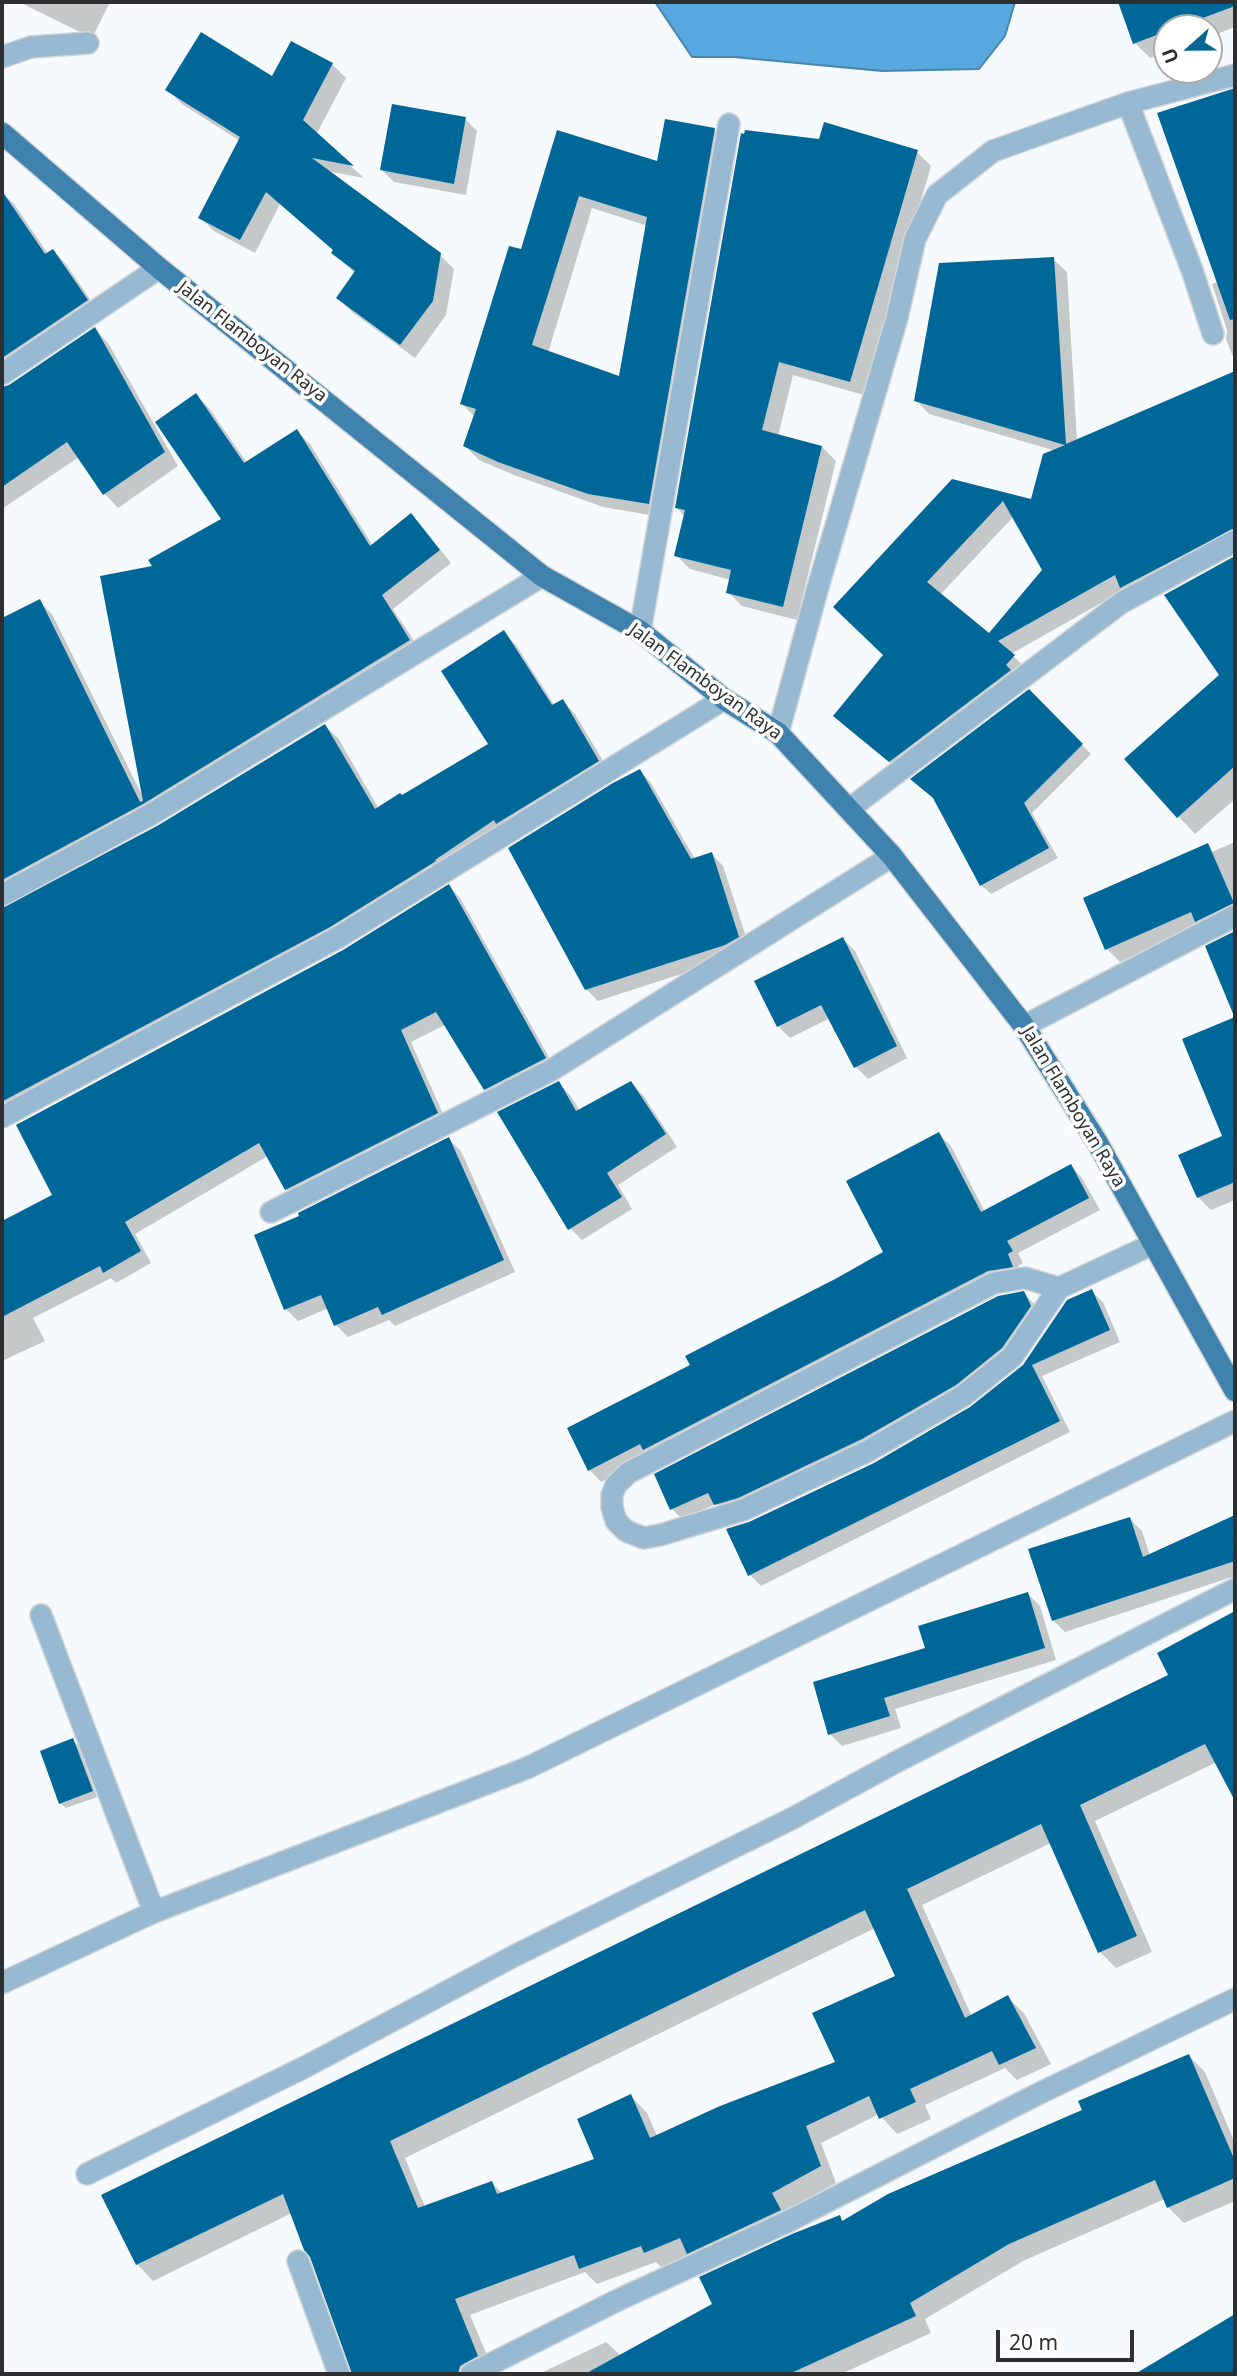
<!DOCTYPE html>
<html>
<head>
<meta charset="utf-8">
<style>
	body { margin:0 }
	#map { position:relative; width:1237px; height:2376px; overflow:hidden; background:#f7fafc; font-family:"Noto Sans",sans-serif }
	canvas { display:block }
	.frame { position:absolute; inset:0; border:4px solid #2e2f30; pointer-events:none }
	.north { position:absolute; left:1153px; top:14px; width:70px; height:70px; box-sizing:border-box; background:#fff; border:2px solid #abacac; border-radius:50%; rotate:249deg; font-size:19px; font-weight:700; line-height:28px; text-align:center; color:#2e2f30 }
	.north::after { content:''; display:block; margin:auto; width:24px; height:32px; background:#066594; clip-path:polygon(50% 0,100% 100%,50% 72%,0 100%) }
	.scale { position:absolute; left:996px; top:2330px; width:138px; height:32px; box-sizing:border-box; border:4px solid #2e2f30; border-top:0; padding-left:9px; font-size:21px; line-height:24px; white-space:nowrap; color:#2e2f30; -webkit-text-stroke:5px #fff; paint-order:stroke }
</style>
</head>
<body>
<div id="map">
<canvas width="1237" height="2376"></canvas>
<div class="frame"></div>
<div class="north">U</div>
<div class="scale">20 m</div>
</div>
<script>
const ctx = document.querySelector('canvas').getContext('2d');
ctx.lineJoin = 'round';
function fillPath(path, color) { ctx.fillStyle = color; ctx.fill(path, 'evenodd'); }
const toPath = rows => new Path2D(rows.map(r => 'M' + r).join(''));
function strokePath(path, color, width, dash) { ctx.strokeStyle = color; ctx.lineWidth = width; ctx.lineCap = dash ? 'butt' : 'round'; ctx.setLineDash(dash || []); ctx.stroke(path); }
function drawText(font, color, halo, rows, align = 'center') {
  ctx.font = font + ' "Noto Sans",sans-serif'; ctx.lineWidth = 7; ctx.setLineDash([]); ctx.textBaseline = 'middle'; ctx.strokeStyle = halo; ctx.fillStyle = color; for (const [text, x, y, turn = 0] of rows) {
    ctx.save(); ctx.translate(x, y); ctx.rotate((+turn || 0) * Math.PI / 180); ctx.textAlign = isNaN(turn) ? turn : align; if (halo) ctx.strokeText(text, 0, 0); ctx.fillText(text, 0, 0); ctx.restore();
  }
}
const water = toPath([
	[655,2,1015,2,1005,36,979,69,882,71,734,57,692,57,655,2]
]);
fillPath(water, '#56a8de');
strokePath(water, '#4a84aa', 2);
fillPath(toPath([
	[19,2,110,2,92,38],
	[1120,2,1235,2,1235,27,1209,37,1209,28,1167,28,1167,52,1150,58,1135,43],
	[332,64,346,78,316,135,364,178,327,171,440,255,454,269,446,315,415,358,352,312,338,298,356,274,333,253,335,251,280,204,255,253,214,231,200,217,240,141,182,104,168,90,273,79],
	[1232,91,1235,95,1235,362,1226,339,1227,330,1212,284,1218,282],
	[465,119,477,131,466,195,394,182,382,170],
	[714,130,728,144,662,517,603,507,514,475,479,460,465,446,475,417,462,404,522,251,559,132,659,163],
	[592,208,648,226,620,378,548,353],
	[820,141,917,152,931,166,864,395,793,375,778,436,822,447,836,461,797,620,742,606,728,592,731,580,690,569,676,555,685,517,677,508],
	[2,193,14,204,48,254,53,251,66,264,100,314,8,376,2,388],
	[1053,259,1067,272,1077,441,1235,373,1235,546,1124,590,1011,654,1027,669,904,774,849,729,885,655,952,481,1032,502,1056,451,929,414,916,400],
	[1014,516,1044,570,989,635,940,595],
	[95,329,108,343,178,466,118,508,105,494,79,457,2,509,2,389,10,386],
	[196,395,209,408,247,463,297,431,310,444,373,546,411,516,423,528,451,563,393,609,422,653,2,902,2,908,158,828,325,726,338,738,379,809,402,797,491,745,503,632,516,645,555,706,563,701,575,714,611,774,2,1126,2,620,39,601,52,614,143,797,155,567,224,520],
	[1235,556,1235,671,1227,676,1235,685,1235,799,1195,834,1178,816,1224,673,1166,595],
	[1029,691,1091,754,1032,813,1058,858,991,894,981,885],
	[640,771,651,783,695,859,712,854,723,866,750,949,737,956,598,1001,586,989],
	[1235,842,1235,921,1202,926,1120,962,1107,949,1088,905],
	[449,886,460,898,556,1070,496,1100,485,1089,445,1025,411,1042,448,1125,298,1201,286,1189,268,1156,135,1234,151,1263,116,1283,111,1278,33,1318,45,1341,2,1361,2,1235,30,1221,55,1195,344,951],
	[843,939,855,951,907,1058,868,1079,856,1067,830,1018,790,1038,778,1026],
	[1235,1019,1235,1200,1211,1210,1198,1197,1224,1137,1185,1039],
	[558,1083,570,1095,580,1111,631,1083,643,1095,677,1147,618,1185,632,1209,582,1240,570,1228],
	[939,1134,951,1146,985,1212,1071,1166,1082,1178,1100,1210,1018,1253,1023,1263,1018,1266,1024,1278,601,1482,590,1470,569,1429,692,1366,885,1253],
	[449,1139,461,1151,515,1272,395,1326,389,1320,348,1337,336,1325,329,1308,298,1321,286,1309,302,1217],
	[1091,1291,1103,1302,1120,1342,1042,1376,1070,1432,761,1586,750,1575,749,1523,874,1464,971,1409,1024,1366],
	[1024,1293,1034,1304,1040,1318,966,1395,726,1514,716,1504,682,1519,672,1509],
	[1235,1516,1235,1576,1065,1632,1053,1620,1130,1519,1142,1531,1150,1556],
	[1028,1594,1040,1606,1056,1660,895,1709,901,1728,842,1746,830,1734,927,1649],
	[1235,1613,1235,1797,1217,1762,1095,1821,1152,1952,1116,1968,1100,1952,1051,1843,922,1905,972,2017,1007,1997,1024,2013,1051,2064,1017,2080,1005,2068,925,2105,931,2119,897,2134,879,2114,821,2143,836,2183,787,2210,796,2227,692,2256,662,2268,656,2262,597,2284,585,2272,470,2315,494,2372,490,2374,353,2374,312,2256,292,2213,153,2281,137,2264,1171,1676,1159,1654],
	[875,1928,897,1977,837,2063,657,2136,647,2113,631,2096,596,2160,503,2194,492,2183,425,2207,405,2158],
	[73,1741,79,1746,97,1797,66,1808,60,1803],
	[1189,2056,1205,2072,1235,2143,1235,2201,1184,2223,1168,2207,1165,2199,1025,2260,925,2319,931,2333,841,2374,539,2374,606,2342,621,2356,714,2305,839,2217,844,2222,1084,2111],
	[1235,2318,1235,2374,1135,2374,1216,2328]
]), '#0003');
fillPath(toPath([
	[1118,2,1235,2,1235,6,1176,28,1167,28,1167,31,1133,44],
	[201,32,272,76,291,41,333,63,303,120,354,166,312,158,441,253,433,301,400,345,336,298,355,271,331,253,333,250,266,192,240,240,198,218,240,137,165,90],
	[1235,88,1235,319,1230,320,1157,113],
	[392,104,466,117,454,184,380,170],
	[665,119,715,128,649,504,588,494,498,462,463,446,476,409,460,404,509,246,521,249,557,130,657,161],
	[579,196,647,217,619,376,532,345],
	[824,122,918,150,850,382,779,362,762,430,822,446,783,607,726,593,731,570,674,556,685,510,675,508,741,133,744,134,745,130,819,139],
	[2,191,45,254,53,249,88,300,2,358],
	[1054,257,1066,444,1235,371,1235,528,1120,588,1115,575,998,641,1015,655,1006,665,1011,670,889,762,833,716,883,655,833,607,952,479,1031,499,1043,454,1065,445,914,401,939,263],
	[1003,501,1042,570,989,633,927,582],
	[95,327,165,452,103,495,67,442,2,487,2,387,9,385],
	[196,393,244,463,297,429,370,546,411,513,440,550,382,595,410,640,143,804,2,880,2,618,40,599,140,802,143,801,100,576,152,566,148,560,221,519,155,422],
	[1235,556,1235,766,1177,818,1124,759,1219,675,1164,595],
	[504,630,552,705,563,699,599,761,496,824,494,820,435,860,436,861,330,927,3,1101,2,908,157,826,325,724,375,809,400,793,402,795,488,744,441,671],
	[1029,689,1083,744,1024,803,1049,848,980,886,933,798,910,779],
	[640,769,691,859,712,852,739,937,725,945,585,990,508,848,613,783],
	[1208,843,1234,903,1195,922,1191,912,1105,950,1083,898],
	[449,884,546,1058,484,1090,436,1012,401,1030,438,1113,285,1190,259,1143,125,1222,141,1251,103,1273,100,1266,2,1317,2,1221,52,1195,16,1125,343,950],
	[1235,931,1235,1016,1234,1016,1205,946],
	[843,937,897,1046,854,1068,821,1005,777,1027,754,981],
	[1235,1017,1235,1182,1197,1198,1178,1155,1222,1136,1182,1039],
	[559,1081,576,1111,631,1081,666,1134,607,1173,622,1197,568,1230,497,1112],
	[939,1132,981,1212,1071,1164,1089,1198,1007,1241,1013,1251,1008,1254,1013,1267,988,1271,643,1450,640,1444,588,1471,567,1428,690,1365,685,1356,837,1278,883,1252,846,1181],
	[449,1137,504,1260,382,1315,378,1307,334,1326,321,1295,284,1310,254,1235,299,1216,298,1213],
	[1092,1289,1110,1330,1032,1365,1060,1421,748,1576,726,1529,749,1522,874,1463,970,1407,1023,1365,1067,1300],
	[1024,1291,1031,1306,1002,1348,956,1385,862,1439,738,1498,714,1505,708,1493,670,1510,654,1474,998,1296],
	[1235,1515,1235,1561,1052,1621,1028,1549,1130,1517,1143,1557],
	[1028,1592,1045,1648,884,1698,890,1716,828,1735,813,1682,925,1648,918,1626],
	[1235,1611,1235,1801,1205,1744,1080,1805,1137,1936,1098,1953,1041,1824,907,1889,965,2018,1008,1995,1036,2048,999,2065,992,2051,910,2089,916,2102,879,2119,869,2096,806,2126,821,2166,772,2193,781,2210,687,2254,680,2238,644,2253,641,2246,579,2269,574,2255,455,2299,478,2356,460,2366,458,2374,352,2374,310,2257,304,2250,283,2194,136,2265,101,2195,1168,1675,1157,1653],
	[865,1910,895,1976,812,2013,835,2062,720,2106,650,2138,631,2094,577,2119,594,2159,497,2194,492,2181,418,2208,390,2141],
	[73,1738,93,1791,59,1804,40,1751],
	[1189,2054,1235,2161,1235,2178,1167,2208,1155,2180,1009,2244,910,2303,916,2316,789,2374,585,2374,712,2304,699,2277,792,2234,840,2215,842,2221,888,2194,1082,2110,1078,2101],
	[1235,2314,1235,2374,1135,2374]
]), '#006799');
const lane = toPath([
	[2,57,31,47,88,43],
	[1059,1288,1025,1278,994,1283,628,1473,616,1485,612,1495,612,1507,616,1521,626,1531,644,1538,660,1535,743,1510,868,1451,963,1396,1012,1357,1059,1288,1153,1244],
	[41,1615,154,1912],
	[87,2174,305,2067,516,1955,793,1818,898,1761,1235,1589]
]);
const street = toPath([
	[1128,103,1192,270,1213,334],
	[2,374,159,268],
	[640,631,729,124],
	[778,733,818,587,897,318,915,239,937,195,993,151,1128,103,1235,75],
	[849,809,1121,603,1235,541],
	[2,895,150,815,542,576],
	[1024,1026,1235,916],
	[2,1117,337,938,724,699],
	[271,1212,550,1071,892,856],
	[2,1983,154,1912,527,1768,1235,1421],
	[298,2261,339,2374],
	[471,2374,618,2300,789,2221,1038,2094,1235,1999]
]);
const primary = toPath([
	[2,133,159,268,542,576,640,631,724,699,778,733,892,856,1024,1026,1097,1142,1235,1391]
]);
strokePath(lane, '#d3d5d7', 24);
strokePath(street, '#d3d5d7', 24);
strokePath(primary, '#d3d5d7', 24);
strokePath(lane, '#98b9d2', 21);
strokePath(street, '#98b9d2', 21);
strokePath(primary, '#3f82ae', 21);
drawText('18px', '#2e2f30', '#fff', [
	["Jalan Flamboyan Raya",252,342,38],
	["Jalan Flamboyan Raya",705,682,36],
	["Jalan Flamboyan Raya",1073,1107,59]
]);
</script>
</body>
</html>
